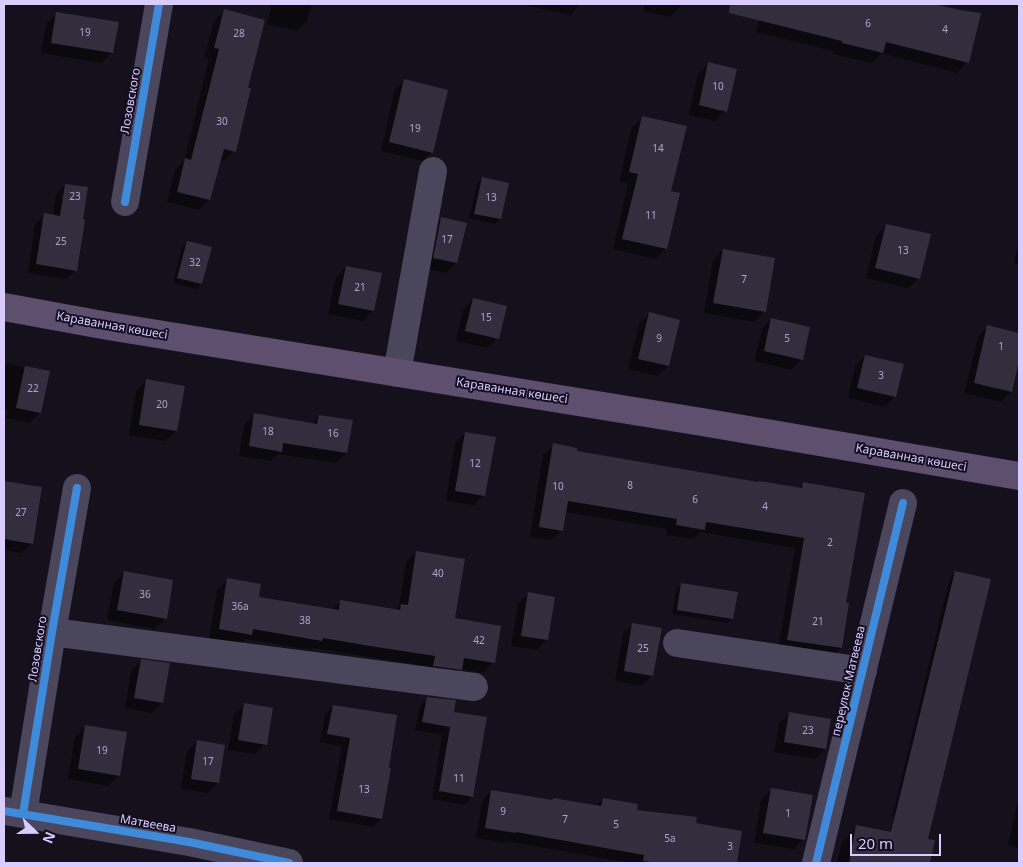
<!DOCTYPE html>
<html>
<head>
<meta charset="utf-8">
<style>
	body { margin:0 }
	#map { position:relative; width:1023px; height:867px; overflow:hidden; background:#14111c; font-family:"Noto Sans",sans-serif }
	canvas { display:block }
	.frame { position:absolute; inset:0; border:5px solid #d9ccff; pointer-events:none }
	.north { position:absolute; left:10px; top:807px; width:50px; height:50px; -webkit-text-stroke:4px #130d20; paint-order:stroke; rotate:112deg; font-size:14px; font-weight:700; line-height:20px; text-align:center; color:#d9ccff }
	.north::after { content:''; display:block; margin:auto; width:18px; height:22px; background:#d9ccff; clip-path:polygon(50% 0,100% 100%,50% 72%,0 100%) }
	.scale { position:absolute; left:850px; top:834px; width:91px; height:22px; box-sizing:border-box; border:2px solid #d9ccff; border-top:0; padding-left:6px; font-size:15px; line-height:18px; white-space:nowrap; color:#d9ccff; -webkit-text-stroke:4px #130d20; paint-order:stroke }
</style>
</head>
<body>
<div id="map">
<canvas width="1023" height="867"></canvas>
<div class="frame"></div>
<div class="north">N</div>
<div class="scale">20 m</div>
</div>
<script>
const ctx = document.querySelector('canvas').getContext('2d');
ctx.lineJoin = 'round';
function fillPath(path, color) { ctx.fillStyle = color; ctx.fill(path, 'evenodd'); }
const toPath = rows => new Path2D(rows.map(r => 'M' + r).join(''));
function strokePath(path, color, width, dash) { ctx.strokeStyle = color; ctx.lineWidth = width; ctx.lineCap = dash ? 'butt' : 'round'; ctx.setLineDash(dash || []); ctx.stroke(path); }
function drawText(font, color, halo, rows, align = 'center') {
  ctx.font = font + ' "Noto Sans",sans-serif'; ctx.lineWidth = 4; ctx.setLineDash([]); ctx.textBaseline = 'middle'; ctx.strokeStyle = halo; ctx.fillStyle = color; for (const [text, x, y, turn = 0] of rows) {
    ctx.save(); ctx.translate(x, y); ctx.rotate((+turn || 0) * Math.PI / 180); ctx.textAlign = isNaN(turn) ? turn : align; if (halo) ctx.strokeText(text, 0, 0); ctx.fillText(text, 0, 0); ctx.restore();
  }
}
fillPath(toPath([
	[272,4,312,4,307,21,297,31,267,24],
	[520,4,580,4,570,15],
	[645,4,681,4,680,7,670,17,643,11],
	[763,4,929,4,960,11,967,62,957,73,881,53,872,63,832,54,833,51,756,32],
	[224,11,246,88,234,151,224,161,220,160,209,200,199,210,167,202,175,170,184,161,209,59,204,58,214,21],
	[56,14,112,52,102,63,41,53,46,24],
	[709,63,725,111,715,121,689,115,698,74],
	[404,80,432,152,423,161,381,151,395,89],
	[643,117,670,192,666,249,655,259,613,249,628,184,619,182,632,127],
	[482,179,507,184,500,219,495,224,469,218,477,184],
	[65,185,76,270,66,279,28,273,35,224,45,215,53,216,56,194],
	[441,218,456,263,446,273,424,268,431,228],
	[887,225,919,278,908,288,866,278,876,235],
	[1019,240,1019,264,1014,263],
	[187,242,201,284,196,289,173,283,182,247],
	[723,250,764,311,754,322,704,313,713,261],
	[346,267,373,311,363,321,328,314,336,277],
	[473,299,498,338,488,348,456,341,463,309],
	[649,314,668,366,657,376,628,369,639,324],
	[772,319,801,359,791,370,754,361,762,329],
	[988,327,1019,334,1019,356,1011,392,1001,402,964,393,978,337],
	[865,356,895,396,885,407,848,398,855,366],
	[4,363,48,372,40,412,30,423,6,418,8,410,4,409],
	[147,381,183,387,176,431,165,441,129,435,136,391],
	[255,414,311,424,319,416,346,453,336,463,278,454,271,461,239,456,244,425],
	[465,433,484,495,474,505,446,501,455,443],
	[554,445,575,453,798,489,803,484,841,648,831,658,778,650,795,548,700,532,693,539,666,535,667,529,566,512,565,512,562,530,552,540,530,537,543,455],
	[4,482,41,488,32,543,21,553,4,550],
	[417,552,454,619,493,662,483,673,461,669,450,679,423,676,425,666,313,648,311,650,246,639,241,644,209,639,217,590,227,580,257,598,332,610,341,601,396,610,399,607,406,562],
	[955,572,927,825,892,817,950,577],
	[124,573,166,618,155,629,107,620,114,583],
	[681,584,732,618,727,623,672,614,676,589],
	[528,594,547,639,537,650,511,646,518,604],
	[633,624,652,676,642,686,615,681,623,634],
	[141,661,162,703,152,713,125,708,131,671],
	[428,698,452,713,472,796,464,805,432,799,442,735,415,730,420,706],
	[244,704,265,744,255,754,228,750,234,714],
	[333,706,396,716,381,819,373,827,329,819,342,746,320,742,325,714],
	[789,714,825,749,815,759,774,752,779,724],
	[85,726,119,775,108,786,68,779,75,737],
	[197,742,218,783,208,793,181,789,187,752],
	[772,789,804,839,794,849,754,843,761,799],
	[491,791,596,806,603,799,636,811,695,824,741,832,735,863,630,863,506,841,505,843,476,838,482,801],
	[1019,796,1019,848,1008,845],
	[857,826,931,852,929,863,837,863,842,842]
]), '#0007');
fillPath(toPath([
	[730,4,934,4,960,10,981,13,969,63,886,42,883,53,842,43,842,41,729,13],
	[224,9,265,20,248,88,251,88,236,152,224,149,210,200,177,192,185,158,191,160,219,49,214,48],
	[56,12,119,22,113,53,51,43],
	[708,62,737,69,727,112,699,105],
	[404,79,448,90,433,153,389,142],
	[642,116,687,126,671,191,680,193,667,249,622,239,638,174,629,172],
	[482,177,509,183,501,219,474,214],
	[65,184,88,187,83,219,85,220,77,271,36,264,44,213,60,216],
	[441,217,467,223,457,263,433,258],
	[886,224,931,234,920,279,875,268],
	[187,241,212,247,202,284,177,278],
	[723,249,775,258,766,312,713,303],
	[346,266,382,273,374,311,338,304],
	[473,298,507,306,499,339,465,331],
	[649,312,680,320,669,366,638,359],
	[771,318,810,327,803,360,764,351],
	[987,325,1019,333,1019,361,1012,392,974,383],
	[865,355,904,364,896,397,857,388],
	[25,366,50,371,41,413,16,408],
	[146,379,185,386,177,431,139,425],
	[254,413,317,424,319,415,353,420,347,453,283,443,282,452,249,446],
	[465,432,496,437,485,496,455,491],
	[553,443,577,448,577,451,758,482,759,481,802,488,803,482,865,493,846,603,849,603,842,648,787,640,804,538,706,522,705,530,676,525,677,519,568,501,563,531,539,527],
	[4,481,42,487,33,544,4,539],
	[416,551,465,559,455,618,501,626,495,663,464,658,462,670,433,666,435,656,364,645,323,638,322,641,253,629,252,635,219,629,227,578,261,584,259,597,339,610,340,600,400,610,401,604,408,605],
	[124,571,173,580,167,619,117,610],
	[955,571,991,579,928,839,935,840,930,863,849,863,856,825,891,832],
	[681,583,738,592,733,619,677,610],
	[528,592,555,597,548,640,521,636],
	[632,623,662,628,653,676,624,671],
	[141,659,170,663,163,703,134,698],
	[427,697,456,700,454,712,487,717,473,797,439,791,450,727,422,722],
	[244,703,273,708,267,745,238,740],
	[333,705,397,715,389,768,391,768,382,819,337,811,350,738,327,734],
	[789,712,831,719,826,749,784,742],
	[85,725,127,732,120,776,78,769],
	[197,740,225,745,219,783,191,779],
	[771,788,813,795,805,840,763,833],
	[491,790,553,800,553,798,601,806,603,798,638,804,637,810,697,817,696,823,742,831,737,863,659,863,643,861,644,855,516,832,516,833,485,828]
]), '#322e3e');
strokePath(toPath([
	[125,202,159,4],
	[397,373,433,171],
	[52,632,474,687],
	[677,643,863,671],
	[5,811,189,842,289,863],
	[23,814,52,632,77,488],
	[816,863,903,503]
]), '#4a465c', 28);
strokePath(toPath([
	[4,307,108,326,702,422,1019,476]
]), '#5f4f6e', 28);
strokePath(toPath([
	[125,202,159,4],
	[4,811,189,842,289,863],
	[23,814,52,632,77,488],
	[816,863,903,503]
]), '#408adc', 8);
drawText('10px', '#afa4cf', null, [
	["6",868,24],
	["4",945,30],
	["19",85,33],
	["28",239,34],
	["10",718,87],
	["30",222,122],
	["19",415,129],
	["14",658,149],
	["23",75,197],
	["13",491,198],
	["11",651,216],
	["17",447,240],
	["25",61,242],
	["13",903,251],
	["32",195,263],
	["7",744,280],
	["21",360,288],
	["15",486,318],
	["9",659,339],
	["5",787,339],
	["1",1001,347],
	["3",881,376],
	["22",33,389],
	["20",162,405],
	["18",268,432],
	["16",333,434],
	["12",475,464],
	["8",630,486],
	["10",558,487],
	["6",695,500],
	["4",765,507],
	["27",21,513],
	["2",830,543],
	["40",438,574],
	["36",145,595],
	["36а",240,607],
	["38",305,621],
	["21",818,622],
	["42",479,641],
	["25",643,649],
	["23",808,731],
	["19",102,751],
	["17",208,762],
	["11",459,779],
	["13",364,790],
	["9",503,812],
	["1",788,814],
	["7",565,820],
	["5",616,825],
	["5а",670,839],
	["3",730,847]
]);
drawText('12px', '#d9ccff', '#130d20', [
	["Лозовского",131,101,-80],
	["Караванная көшесі",112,326,10],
	["Караванная көшесі",512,391,9],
	["Караванная көшесі",911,458,10],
	["Лозовского",38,649,-81],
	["переулок Матвеева",849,681,-77],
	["Матвеева",148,824,10]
]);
</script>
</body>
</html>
